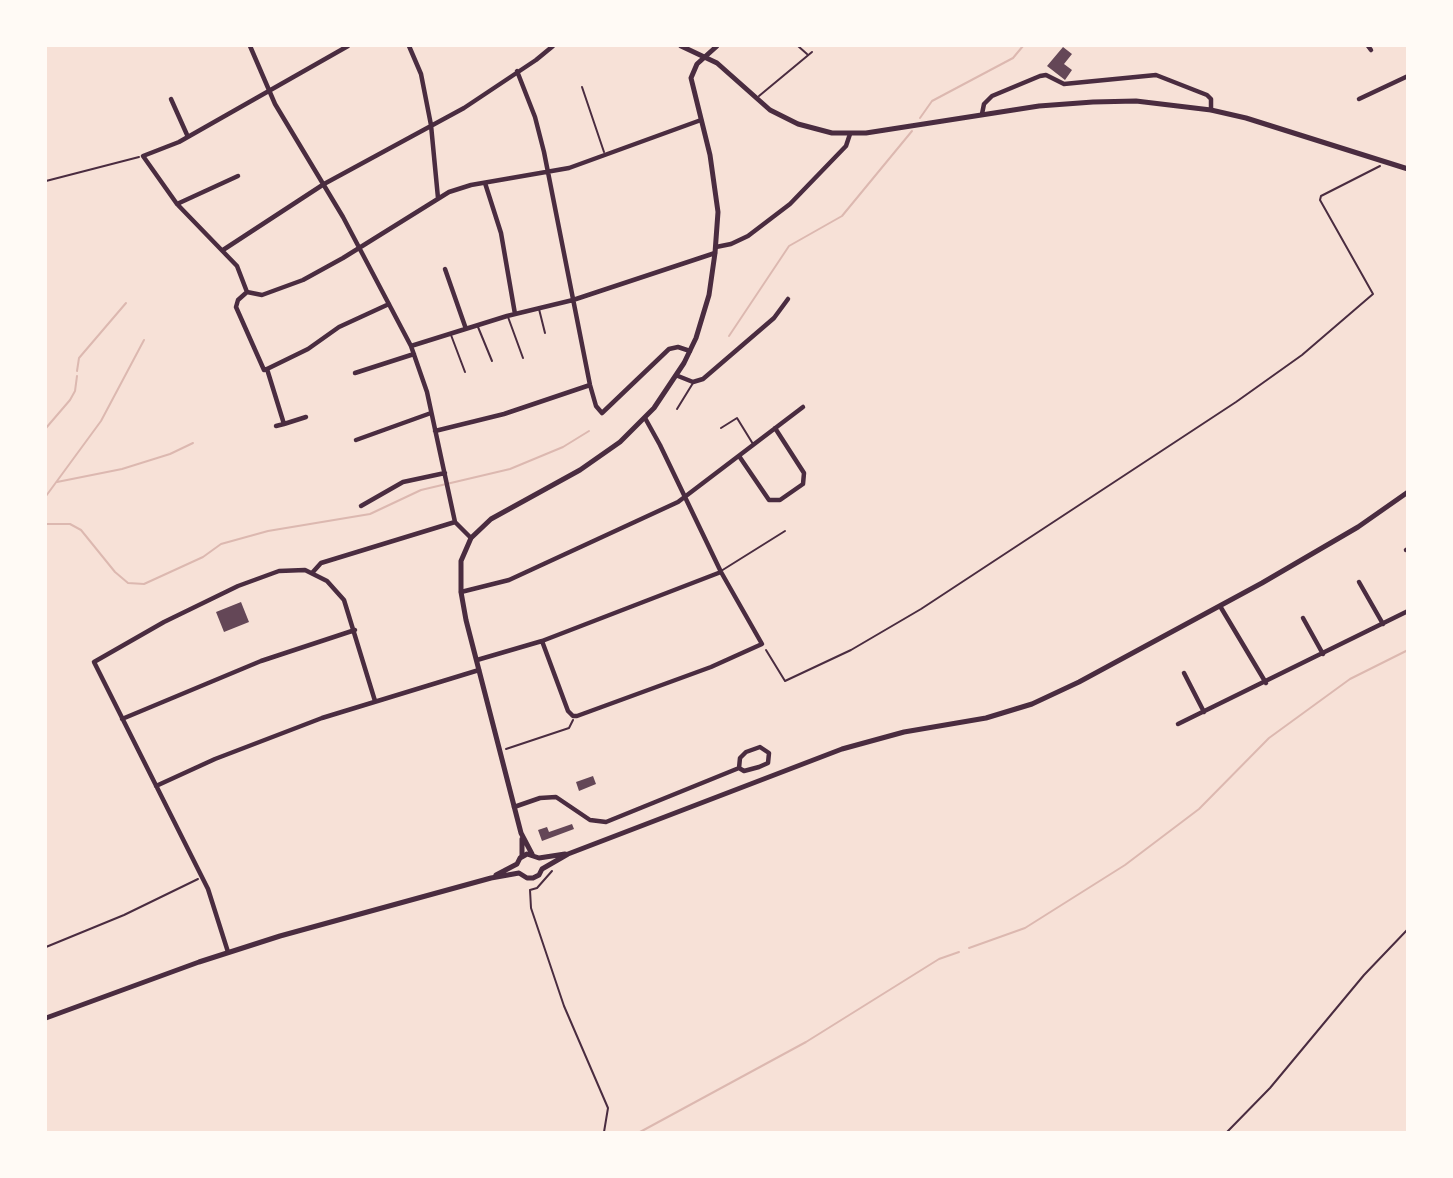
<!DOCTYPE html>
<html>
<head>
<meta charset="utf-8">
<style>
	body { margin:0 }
	#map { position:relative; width:1453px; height:1178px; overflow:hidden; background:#f7e1d7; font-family:"Zilla Slab",serif }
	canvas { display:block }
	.frame { position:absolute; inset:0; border:47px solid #fffaf5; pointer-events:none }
</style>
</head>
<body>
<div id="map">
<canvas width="1453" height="1178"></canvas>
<div class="frame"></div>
</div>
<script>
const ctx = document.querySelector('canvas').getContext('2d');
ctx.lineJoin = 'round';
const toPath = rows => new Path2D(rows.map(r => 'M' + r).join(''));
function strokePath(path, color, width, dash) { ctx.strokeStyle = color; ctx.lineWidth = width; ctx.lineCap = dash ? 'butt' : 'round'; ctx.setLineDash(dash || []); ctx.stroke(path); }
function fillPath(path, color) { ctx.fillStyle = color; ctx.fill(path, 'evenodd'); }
strokePath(toPath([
	[920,118,932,101,1013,58,1023,46],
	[729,336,789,246,842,216,912,131],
	[77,371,79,358,126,303],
	[46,428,70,400,75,391,77,376],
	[57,482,122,469,170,454,193,443],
	[46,496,101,421,144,340],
	[46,524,70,524,81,530,115,572,128,583,144,584,203,557,221,544,268,531,370,514,421,490,510,469,563,447,589,431],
	[969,948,1025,928,1125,865,1199,809,1269,738,1350,679,1408,650],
	[640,1132,806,1042,939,959,959,952]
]), '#dcb8b0', 2);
fillPath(toPath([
	[1063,47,1072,54,1064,64,1072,70,1065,80,1047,66],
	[241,602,249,622,224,632,216,612],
	[593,776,596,784,579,791,576,782],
	[572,824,574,829,542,841,538,830,547,827,549,832]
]), '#644757');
strokePath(toPath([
	[46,181,139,157],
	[766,650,785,681,851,650,921,609,1236,402,1302,355,1373,294,1320,200,1321,196,1380,166],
	[506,749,569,728,573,720],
	[552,871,537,888,530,890,531,908,564,1006,608,1108,604,1132],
	[46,947,124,915,198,879],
	[1227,1132,1270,1088,1364,975,1408,929]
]), '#4a2c40', 2);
strokePath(toPath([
	[798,46,807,54],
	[582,87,604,152],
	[759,96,812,52],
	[539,309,545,333],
	[508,317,523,358],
	[478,327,492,361],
	[451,335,465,372],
	[677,409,693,383],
	[721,428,737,418,753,444],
	[721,571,785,531]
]), '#4a2c40', 2);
strokePath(toPath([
	[250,46,275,104,343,217,411,346,427,392,455,522,471,538],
	[409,46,421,74,431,125,438,198],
	[1368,46,1371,50],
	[517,71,535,117,544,152,590,385,596,406,602,413,669,349,678,347,690,351],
	[171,99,188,137],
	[1359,99,1408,76],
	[982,114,984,104,992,96,1040,76,1046,75,1064,84,1156,75,1207,95,1211,99,1211,110],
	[485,183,501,233,515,314],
	[177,204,238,176],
	[716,247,731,244,748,236,790,204,846,146,850,134],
	[223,250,324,184,464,108,536,60,553,46],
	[445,269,466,329],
	[247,292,262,295,303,280,343,258,449,192,471,185,569,168,701,120],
	[411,346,507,316,573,300,715,253],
	[267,369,308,349,339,327,389,304],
	[355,373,414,354],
	[678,376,693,382,703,379,774,318,788,299],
	[306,417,284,424,267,369,264,370,236,307,238,300,247,292,237,266,177,204,143,156,179,142,348,46],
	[276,426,284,424],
	[435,431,504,414,590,385],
	[356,440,431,413],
	[739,456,769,500,780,500,803,484,804,473,775,428],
	[361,506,403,482,445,473],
	[1406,550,1408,549],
	[312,573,321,563,455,522],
	[1359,582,1383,624],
	[461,592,509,580,678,502,803,407],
	[1220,606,1266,683],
	[1303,618,1323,654],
	[542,641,568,711,573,716,577,716,711,667,762,644,721,572,660,445,645,418],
	[477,660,542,641,721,572],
	[1184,673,1204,712],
	[122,719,261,661,355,630],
	[1178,724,1408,611],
	[156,786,215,759,322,718,479,670],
	[514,807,540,798,556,797,590,820,606,822,739,768,744,771,759,767,768,763,769,753,760,747,746,752,740,758,739,768],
	[228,952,208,889,94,662,164,622,238,586,279,571,305,570,327,581,344,600,375,701]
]), '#4a2c40', 4.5);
strokePath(toPath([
	[522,839,522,856],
	[532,854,521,833,466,620,461,592,461,561,471,538,491,519,580,470,620,442,654,408,684,363,696,338,709,295,715,253,718,212,710,155,691,78,697,64,717,46]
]), '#4a2c40', 5);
strokePath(toPath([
	[681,46,717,63,770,110,798,124,832,133,866,133,1039,106,1093,102,1136,101,1211,110,1246,118,1408,169],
	[496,875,517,864,520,858,527,854,539,858,565,854],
	[46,1018,199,962,280,936,491,878,519,873,527,878,533,878,539,875,542,869,568,854,842,749,904,732,986,718,1032,704,1079,682,1262,583,1358,527,1408,492]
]), '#4a2c40', 5);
</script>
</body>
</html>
